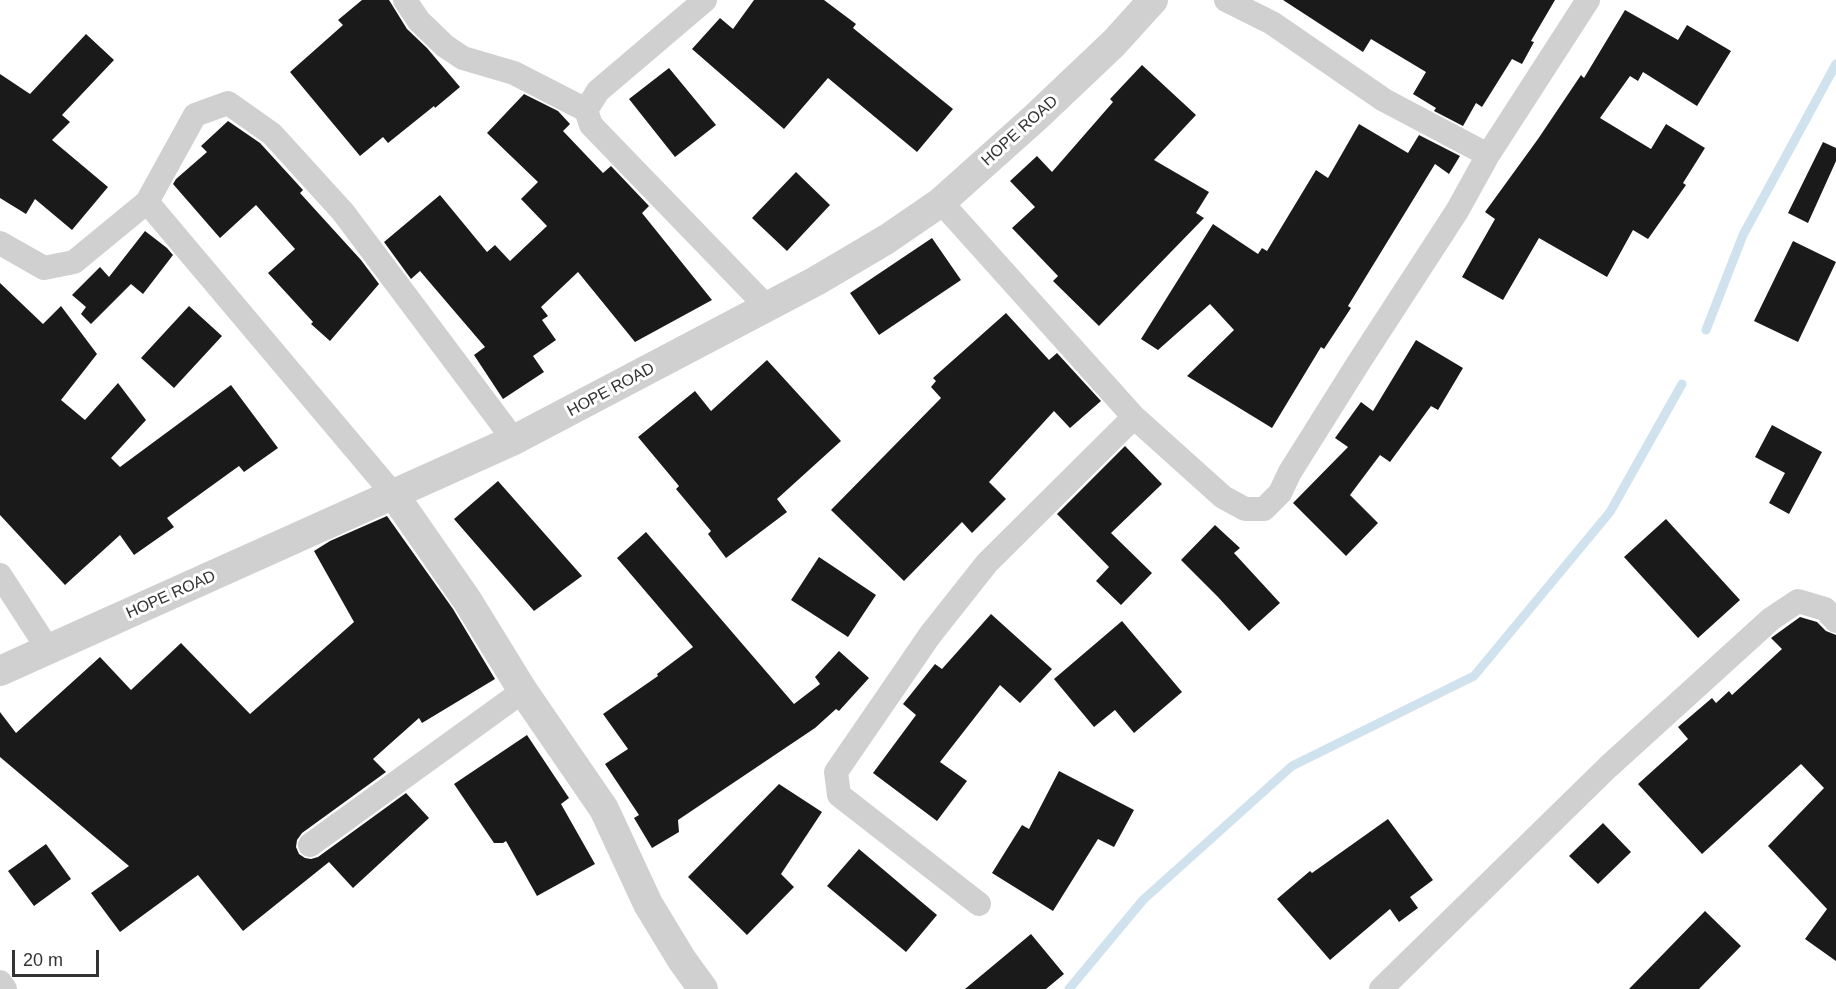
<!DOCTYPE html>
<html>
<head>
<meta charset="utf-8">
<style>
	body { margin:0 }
	#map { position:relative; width:1836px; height:989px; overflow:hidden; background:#fff; font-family:Helvetica,sans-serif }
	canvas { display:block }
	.scale { position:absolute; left:12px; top:950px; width:87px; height:27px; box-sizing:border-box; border:3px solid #333; border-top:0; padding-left:8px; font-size:18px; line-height:21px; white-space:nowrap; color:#333; -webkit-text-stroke:4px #fff; paint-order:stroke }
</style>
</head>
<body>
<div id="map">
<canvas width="1836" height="989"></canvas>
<div class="scale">20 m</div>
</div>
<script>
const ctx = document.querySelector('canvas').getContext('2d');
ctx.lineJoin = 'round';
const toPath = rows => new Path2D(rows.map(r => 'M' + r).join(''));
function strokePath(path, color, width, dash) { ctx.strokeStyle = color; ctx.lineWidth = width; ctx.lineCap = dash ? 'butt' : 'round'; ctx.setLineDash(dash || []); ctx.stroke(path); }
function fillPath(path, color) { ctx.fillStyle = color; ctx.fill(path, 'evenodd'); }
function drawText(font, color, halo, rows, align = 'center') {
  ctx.font = font + ' Helvetica,sans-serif'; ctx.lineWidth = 6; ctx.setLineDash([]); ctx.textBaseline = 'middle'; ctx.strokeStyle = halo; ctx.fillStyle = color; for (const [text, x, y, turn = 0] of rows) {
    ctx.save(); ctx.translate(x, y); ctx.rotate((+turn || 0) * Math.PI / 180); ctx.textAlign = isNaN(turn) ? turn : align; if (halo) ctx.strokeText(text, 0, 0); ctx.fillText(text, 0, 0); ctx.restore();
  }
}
strokePath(toPath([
	[1706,330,1743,235,1836,64],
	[1069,989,1143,900,1292,766,1474,676,1610,512,1682,384]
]), '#cfe2ee', 9);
fillPath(toPath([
	[362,0,389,0,407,29,427,48,460,87,435,108,434,106,388,143,383,137,360,156,290,72,343,25,338,20],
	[754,0,824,0,856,24,853,28,953,109,917,152,828,78,784,129,692,49,720,18,733,29],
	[1283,0,1555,0,1531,41,1534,42,1522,64,1512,59,1482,107,1476,103,1463,126,1434,111,1436,108,1413,94,1426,72,1371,39,1363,52],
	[1625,10,1678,40,1687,25,1731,51,1697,106,1643,72,1638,81,1630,76,1600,118,1651,149,1666,124,1705,148,1683,183,1686,185,1648,239,1633,230,1607,277,1539,238,1503,300,1462,277,1495,219,1485,212,1538,139,1581,75,1584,78],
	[86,34,114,60,62,115,70,122,52,140,108,187,72,230,35,199,26,214,0,198,0,74,30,94],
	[1142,65,1196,115,1154,160,1209,192,1196,213,1204,218,1099,326,1053,281,1058,276,1012,228,1035,207,1010,181,1037,156,1052,172,1113,102,1110,99],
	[669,68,716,125,675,157,629,99],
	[524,94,558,111,570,124,563,131,603,173,611,166,649,206,642,213,712,300,635,342,578,272,541,307,548,316,542,320,556,340,533,356,544,372,503,399,474,355,485,347,420,271,411,279,384,242,440,195,487,252,495,245,510,261,547,226,521,199,538,182,487,133],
	[228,121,260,143,303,190,300,193,361,260,379,284,330,341,311,324,313,322,268,273,295,249,256,205,220,238,173,184,176,179,207,152,201,146],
	[1359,124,1408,153,1419,135,1460,156,1449,174,1435,164,1348,306,1351,308,1324,349,1321,347,1272,428,1187,376,1234,330,1210,304,1158,350,1141,339,1213,224,1258,254,1262,248,1267,251,1316,170,1328,178],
	[1823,142,1836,148,1836,161,1808,223,1788,213],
	[796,172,830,205,787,251,752,218],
	[145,231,167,248,173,255,143,294,131,284,91,324,81,314,86,307,72,295,100,267,109,277],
	[932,238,961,280,879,335,850,293],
	[1793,241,1836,262,1798,342,1754,321],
	[0,283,43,324,61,306,97,354,61,400,85,420,118,383,146,420,111,458,120,467,231,385,278,448,244,472,239,466,167,518,174,527,134,555,120,535,65,585,0,515],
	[189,306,222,336,174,388,141,358],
	[1006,313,1049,360,1057,353,1101,401,1070,428,1054,411,989,482,1006,499,972,533,962,522,904,581,831,510,941,398,931,387,936,381,933,378],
	[1416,340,1463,368,1438,410,1431,406,1390,462,1380,455,1350,495,1378,523,1346,556,1293,503,1348,447,1335,438,1361,402,1373,411],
	[767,360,841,441,777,499,787,512,726,558,708,534,711,531,676,489,679,486,638,437,695,391,711,411],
	[1772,425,1822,452,1789,514,1769,503,1785,473,1755,457],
	[1125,446,1162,484,1111,533,1152,573,1121,605,1096,581,1109,567,1057,514],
	[498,481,582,576,534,611,454,519],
	[387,516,453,609,495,679,422,723,419,718,373,759,386,772,302,833,297,840,296,847,299,854,305,858,311,859,318,857,406,793,429,818,353,888,329,862,243,931,198,875,120,932,91,893,129,866,0,757,0,712,16,733,100,657,131,690,181,643,250,714,354,622,314,551,330,541],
	[1666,519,1740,600,1698,638,1624,557],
	[1215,525,1240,548,1234,553,1280,603,1249,631,1218,597,1181,560],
	[646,532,794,704,820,684,815,677,839,651,869,678,839,711,836,709,815,728,678,820,679,832,652,848,634,818,639,815,605,764,628,749,603,714,658,676,657,674,693,647,617,558],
	[819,557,876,595,848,637,791,600],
	[991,614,1052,669,1020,703,1000,685,940,762,967,781,937,821,873,773,916,715,903,704,935,664,942,669],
	[1800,617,1817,622,1826,631,1836,635,1836,961,1805,939,1827,909,1768,846,1824,788,1801,764,1702,854,1638,784,1688,739,1678,727,1712,698,1716,703,1729,691,1732,695,1782,649,1771,638],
	[1122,621,1182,692,1134,733,1115,710,1094,727,1054,679],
	[527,735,569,798,561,804,595,864,537,896,506,841,503,843,494,843,454,784],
	[1059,771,1134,810,1114,847,1098,839,1053,911,992,873,1022,825,1029,829],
	[779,784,822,812,781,874,794,887,747,935,688,877],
	[1388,819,1433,880,1410,897,1418,908,1399,922,1390,909,1330,960,1277,899,1310,871,1312,873],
	[1603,823,1631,852,1598,884,1569,856],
	[46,844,71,879,34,906,8,871],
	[859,849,937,915,906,952,827,886],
	[1705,911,1741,946,1699,989,1629,989],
	[1031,934,1064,974,1046,989,965,989]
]), '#1a1a1a');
strokePath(toPath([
	[405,0,419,21,445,46,463,58,514,73,586,110],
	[705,0,598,91,586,110,591,125,767,307],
	[1226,0,1272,23,1384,100,1488,155],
	[147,202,394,495],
	[941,202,1134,417,1223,497,1245,509,1264,509,1280,493,1290,472,1359,362,1457,211,1488,155,1588,0],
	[0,243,44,268,74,262,147,202,195,115,228,103,272,134,343,212,514,440],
	[0,575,48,649],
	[310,845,523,691],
	[979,904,839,795,836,772,930,635,987,563,1134,417],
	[0,982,5,989],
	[1381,989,1608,767,1771,619,1798,601,1825,609,1836,621]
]), '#d0d0d0', 24);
strokePath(toPath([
	[394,495,467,600,523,691,604,809,648,904,682,960,703,989],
	[0,671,514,440,816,281,887,239,941,202,1036,117,1114,43,1153,0]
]), '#d0d0d0', 30);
drawText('16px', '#333', '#fff', [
	["HOPE ROAD",1020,131,-42],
	["HOPE ROAD",611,390,-28],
	["HOPE ROAD",171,595,-24]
]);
</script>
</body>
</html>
